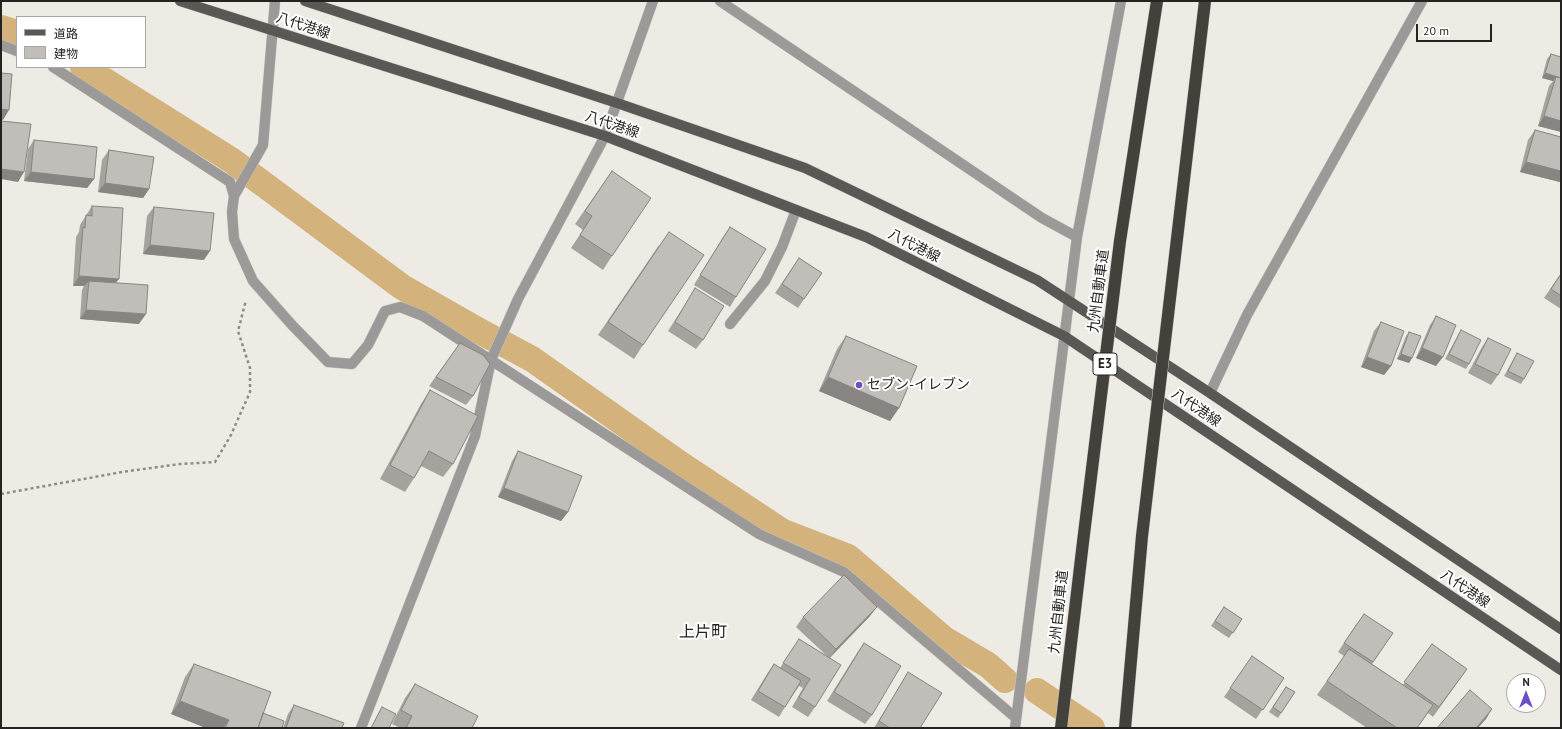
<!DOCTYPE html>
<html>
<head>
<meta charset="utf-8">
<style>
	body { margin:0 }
	#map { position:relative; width:1562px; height:729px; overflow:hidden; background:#eeebe5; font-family:"PT Sans","Noto Sans JP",sans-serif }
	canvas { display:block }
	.frame { position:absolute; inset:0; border:2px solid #242321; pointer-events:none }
	.legend { position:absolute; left:16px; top:16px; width:130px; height:52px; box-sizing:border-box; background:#fff; border:1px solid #a7a7a6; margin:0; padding:5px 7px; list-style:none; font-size:12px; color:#242321 }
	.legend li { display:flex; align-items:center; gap:8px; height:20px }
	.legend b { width:20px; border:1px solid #a7a7a6 }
	.north { position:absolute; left:1506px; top:673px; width:40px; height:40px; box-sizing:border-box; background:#fff; border:1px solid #a7a7a6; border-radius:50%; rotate:0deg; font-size:11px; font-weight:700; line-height:16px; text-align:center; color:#242321 }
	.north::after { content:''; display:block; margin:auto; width:14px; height:18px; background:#6c4ec7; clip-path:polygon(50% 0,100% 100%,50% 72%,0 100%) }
	.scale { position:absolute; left:1416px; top:24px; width:76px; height:18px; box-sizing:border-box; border:2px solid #242321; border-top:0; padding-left:5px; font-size:12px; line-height:14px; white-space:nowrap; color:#242321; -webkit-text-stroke:3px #fff; paint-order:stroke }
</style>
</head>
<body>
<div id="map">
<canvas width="1562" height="729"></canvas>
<div class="frame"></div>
<ul class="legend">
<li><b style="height:5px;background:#5a5854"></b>道路</li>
<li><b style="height:11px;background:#c1bdb8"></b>建物</li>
</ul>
<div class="north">N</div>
<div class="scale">20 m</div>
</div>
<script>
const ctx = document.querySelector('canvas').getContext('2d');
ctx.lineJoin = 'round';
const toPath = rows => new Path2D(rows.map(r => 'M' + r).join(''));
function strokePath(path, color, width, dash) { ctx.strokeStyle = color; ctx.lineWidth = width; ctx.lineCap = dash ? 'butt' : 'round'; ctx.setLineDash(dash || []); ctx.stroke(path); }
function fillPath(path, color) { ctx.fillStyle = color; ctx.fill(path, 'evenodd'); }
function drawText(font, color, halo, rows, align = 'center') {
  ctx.font = font + ' "PT Sans","Noto Sans JP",sans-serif'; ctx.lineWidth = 4; ctx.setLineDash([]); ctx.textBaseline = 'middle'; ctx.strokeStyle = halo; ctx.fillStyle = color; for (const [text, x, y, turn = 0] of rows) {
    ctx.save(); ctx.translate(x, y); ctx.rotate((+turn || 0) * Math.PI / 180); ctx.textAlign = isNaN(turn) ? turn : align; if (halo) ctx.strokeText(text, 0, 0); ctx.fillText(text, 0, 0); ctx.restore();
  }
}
strokePath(toPath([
	[1,28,17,33],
	[83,67,231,160,402,287,483,333,532,359,679,463,783,532,848,557,944,639,988,665,1005,680],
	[1037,691,1092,728]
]), '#d3b27b', 26);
const minor = toPath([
	[720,1,1042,218,1077,237],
	[1,45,17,51],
	[53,67,230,182,234,196,232,212,234,239,253,281,292,325,328,362,352,364,368,345,385,311,400,307,423,316,759,534,844,572,1016,718],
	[234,196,263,145,275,1],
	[730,324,765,281,782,247,796,210],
	[1210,393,1247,315,1422,1],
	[361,728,475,436,491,360,518,299,605,136,653,1],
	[1015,728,1077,237,1121,1]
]);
const major = toPath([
	[180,1,605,136,866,237,1064,336,1561,670],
	[305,1,617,103,805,168,1037,280,1210,393,1561,629]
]);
strokePath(minor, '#cac7c2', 11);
strokePath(major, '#cac7c2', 11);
strokePath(toPath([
	[1,494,122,472,180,464,215,462,231,435,250,392,250,368,238,331,246,300]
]), '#8e8c88', 2.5, [3, 3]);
strokePath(minor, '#9b9a98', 10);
strokePath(major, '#5a5854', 10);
const highwayBridge = toPath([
	[1061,728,1083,542,1120,241,1157,1],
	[1125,728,1142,536,1205,1]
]);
strokePath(highwayBridge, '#cac7c2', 13, []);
strokePath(highwayBridge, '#43413c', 12);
fillPath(toPath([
	[1551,54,1561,57,1561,132,1538,126,1549,86,1553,81,1542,78,1547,59],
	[1535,130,1561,137,1561,181,1560,182,1520,172,1528,140],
	[34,140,94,179,87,188,24,181,28,149],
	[109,150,149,189,143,198,98,192,102,160],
	[612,171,612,256,603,270,571,248,583,230,575,224],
	[92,206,116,283,139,324,80,319,82,290,84,286,73,286,76,237,79,232,80,225],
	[154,207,204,260,143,254,147,216],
	[730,227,736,297,730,307,694,285,723,237],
	[659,245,643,345,634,359,598,335],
	[799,258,822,273,798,308,775,293],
	[1561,273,1561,309,1544,298],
	[695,288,703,340,696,349,668,331,689,298],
	[1436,316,1436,366,1416,358,1430,325],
	[1381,322,1391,366,1384,375,1361,367,1374,331],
	[1461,330,1469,364,1466,369,1445,359,1458,335],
	[1409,332,1412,358,1409,363,1397,359,1406,336],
	[846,336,899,408,890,421,819,391,837,349],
	[1488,338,1498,375,1491,385,1468,373,1482,347],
	[460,343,473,396,466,405,429,386],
	[1517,353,1524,379,1521,384,1504,376,1514,358],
	[430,390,453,464,443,477,421,466,414,478,405,492,380,479,421,404],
	[518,451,568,512,561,521,498,497,512,461],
	[1224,607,1242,619,1229,638,1211,626],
	[870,616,830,658,815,707,808,717,792,707,803,688,799,686,785,707,779,717,751,700,767,674,774,664,780,668,799,639,828,657,796,627,803,617],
	[1357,623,1393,633,1372,664,1403,685,1432,644,1467,669,1433,717,1428,713,1417,728,1367,728,1317,695,1344,656,1338,652],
	[864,643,872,715,865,724,827,701,857,653],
	[1252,656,1284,678,1256,719,1224,697],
	[194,664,263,713,282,728,206,728,171,714,185,677],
	[908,672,920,728,874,728,902,682],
	[415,684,472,728,400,728,392,724,405,698],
	[1286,687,1295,692,1278,718,1269,712],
	[294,705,342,728,283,728,288,714],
	[382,707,389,728,371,728,379,712]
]), '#a6a39e');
fillPath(toPath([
	[1545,73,1561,78,1556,77,1553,81,1542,78],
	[1,109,9,110,3,120,1,119],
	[1544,116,1561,121,1561,132,1538,126],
	[1526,162,1561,171,1561,181,1560,182,1520,172],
	[1,169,24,172,18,182,1,179],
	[31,172,94,179,87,188,24,181],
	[105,183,149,189,143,198,98,192],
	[150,245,210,251,204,260,143,254],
	[79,276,119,279,112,288,89,281,84,286,73,286],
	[86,310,146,314,139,324,80,319],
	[1422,348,1443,357,1436,366,1416,358],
	[1401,354,1412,358,1409,363,1397,359],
	[1367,357,1391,366,1384,375,1361,367],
	[828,377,899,408,890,421,819,391],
	[504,488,568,512,561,521,498,497],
	[877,607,870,616,829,658,836,649],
	[180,701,229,720,223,728,206,728,171,714],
	[1492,709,1486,719,1478,728,1476,728]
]), '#878481');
const building = toPath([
	[1551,54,1561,57,1561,78,1545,73,1551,54],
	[1,73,12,74,9,110,1,109,1,73],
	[1556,77,1561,78,1561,121,1544,116,1556,77],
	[1,121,31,124,24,172,1,169,1,121],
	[1535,130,1561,137,1561,171,1526,162,1535,130],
	[34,140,97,147,94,179,31,172,34,140],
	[109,150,154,157,149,189,105,183,109,150],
	[612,171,651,198,612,256,580,235,592,216,585,211,612,171],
	[92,206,123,208,119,279,79,276,83,227,85,228,86,215,92,216,92,206],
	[154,207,214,213,210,251,150,245,154,207],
	[730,227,766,249,736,297,700,275,730,227],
	[669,232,704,255,643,345,608,322,669,232],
	[799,258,822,273,804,299,782,284,799,258],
	[1561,274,1561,296,1551,289,1561,274],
	[89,281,148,285,146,314,86,310,89,281],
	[695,288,724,306,703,340,675,322,695,288],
	[1436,316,1456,325,1443,357,1422,348,1436,316],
	[1381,322,1404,331,1391,366,1367,357,1381,322],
	[1461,330,1481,340,1469,364,1449,354,1461,330],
	[1409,332,1421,336,1412,358,1401,354,1409,332],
	[846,336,917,366,899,408,828,377,846,336],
	[1488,338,1511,349,1498,375,1475,364,1488,338],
	[460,343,483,355,490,364,473,396,436,377,460,343],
	[1517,353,1534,361,1524,379,1508,371,1517,353],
	[430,390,478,416,453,464,429,451,414,478,390,465,430,390],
	[518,451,582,476,568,512,504,488,518,451],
	[844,575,877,607,836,649,803,617,844,575],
	[1224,607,1242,619,1233,633,1215,621,1224,607],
	[1364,614,1393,633,1373,662,1344,643,1364,614],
	[799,639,841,665,815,707,799,697,810,679,783,663,799,639],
	[864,643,901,666,872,715,834,692,864,643],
	[1432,644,1467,669,1439,707,1404,682,1432,644],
	[1349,649,1433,705,1417,728,1397,728,1327,681,1349,649],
	[1252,656,1284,678,1263,710,1230,688,1252,656],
	[194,664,271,692,258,728,225,728,229,720,180,701,194,664],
	[774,664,801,681,785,707,758,691,774,664],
	[908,672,942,693,920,728,890,728,879,721,908,672],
	[415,684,478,716,472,728,406,728,412,716,401,710,415,684],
	[1286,687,1295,692,1281,713,1273,707,1286,687],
	[1470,690,1492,709,1477,727,1479,728,1437,728,1470,690],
	[294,705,344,723,342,728,286,728,294,705],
	[382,707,396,714,389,728,371,728,382,707],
	[263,713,284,721,282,728,258,728,263,713]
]);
fillPath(building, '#c1bdb8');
strokePath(building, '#878481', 1);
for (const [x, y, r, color] of [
	[859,385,4,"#6c4ec7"]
]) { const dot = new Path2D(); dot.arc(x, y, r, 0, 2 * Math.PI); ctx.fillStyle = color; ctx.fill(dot); strokePath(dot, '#fff', 1.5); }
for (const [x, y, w] of [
	[1105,364,24]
]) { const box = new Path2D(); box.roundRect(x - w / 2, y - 11, w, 22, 3); ctx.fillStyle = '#fff'; ctx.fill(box); strokePath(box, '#242321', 1); }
drawText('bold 13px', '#242321', null, [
	["E3",1105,364]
]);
drawText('14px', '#242321', '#fff', [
	["八代港線",303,26,18],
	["八代港線",612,125,19],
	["八代港線",914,246,27],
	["九州自動車道",1099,291,-83],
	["八代港線",1196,408,34],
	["八代港線",1465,589,34],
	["九州自動車道",1059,612,-84]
]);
drawText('14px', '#242321', '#fff', [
	["セブン-イレブン",867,385]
], 'left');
drawText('16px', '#242321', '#fff', [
	["上片町",703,632]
]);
</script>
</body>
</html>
